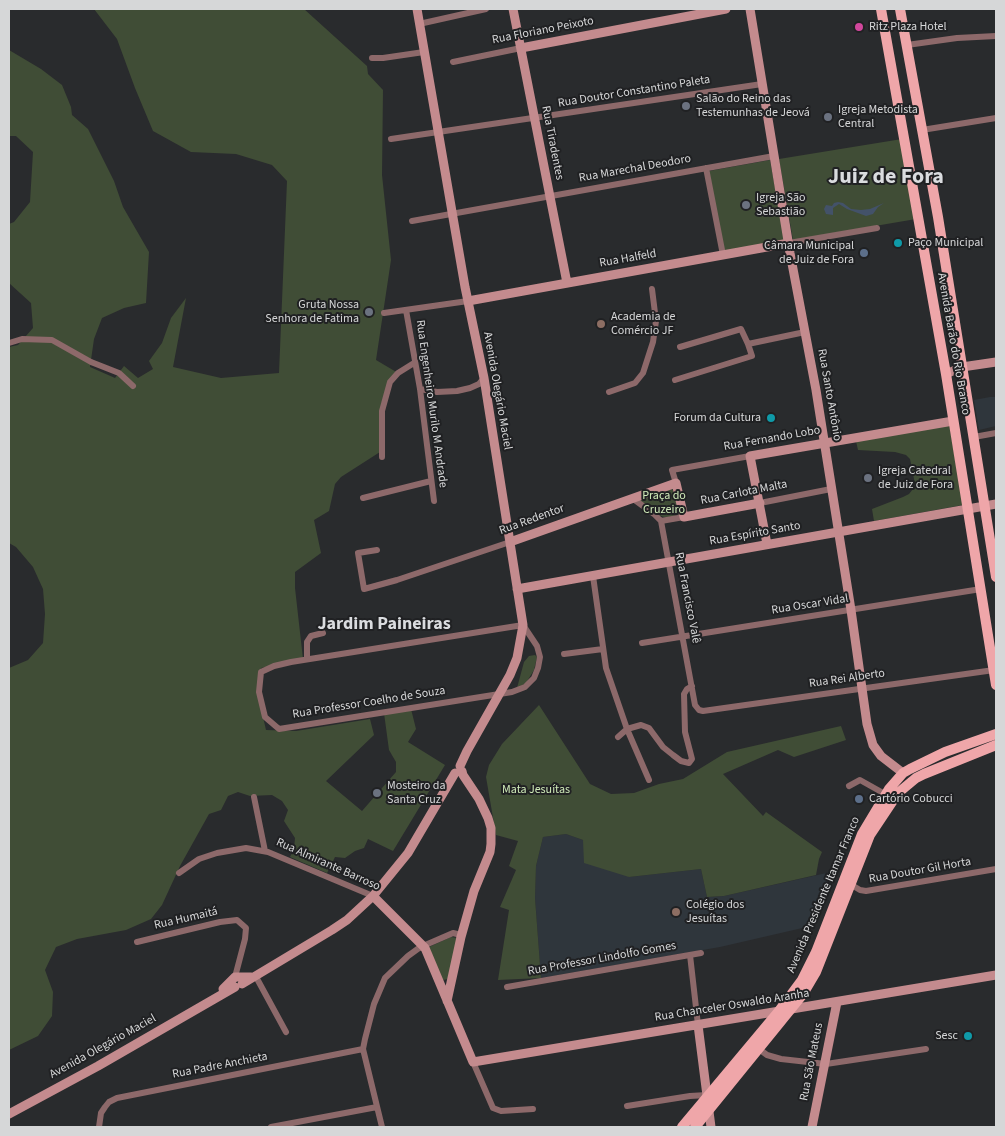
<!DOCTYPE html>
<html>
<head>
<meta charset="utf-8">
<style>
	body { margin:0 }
	#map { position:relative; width:1005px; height:1136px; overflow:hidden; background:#292b2d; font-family:"Source Sans 3",sans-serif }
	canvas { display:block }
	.frame { position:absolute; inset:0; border:10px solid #d6d7d8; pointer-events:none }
</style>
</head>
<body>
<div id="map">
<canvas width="1005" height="1136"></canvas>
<div class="frame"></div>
</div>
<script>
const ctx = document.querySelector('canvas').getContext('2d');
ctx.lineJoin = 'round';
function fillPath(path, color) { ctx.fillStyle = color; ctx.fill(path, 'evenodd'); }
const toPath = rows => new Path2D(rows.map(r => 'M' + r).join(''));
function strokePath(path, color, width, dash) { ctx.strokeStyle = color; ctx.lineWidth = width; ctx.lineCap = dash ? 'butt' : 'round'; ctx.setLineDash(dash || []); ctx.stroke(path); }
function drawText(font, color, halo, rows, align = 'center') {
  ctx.font = font + ' "Source Sans 3",sans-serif'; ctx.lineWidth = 4; ctx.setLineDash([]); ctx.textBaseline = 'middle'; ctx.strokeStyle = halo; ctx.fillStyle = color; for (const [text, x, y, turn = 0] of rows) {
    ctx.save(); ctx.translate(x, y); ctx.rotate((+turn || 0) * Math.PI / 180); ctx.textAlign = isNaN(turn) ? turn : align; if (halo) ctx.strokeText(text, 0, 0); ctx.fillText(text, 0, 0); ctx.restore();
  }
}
fillPath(toPath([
	[990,397,996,397,996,426,979,430,974,400],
	[566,834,583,840,629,877,701,869,707,897,724,896,831,872,811,926,720,947,541,978,535,898,536,866,543,837]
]), '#2f363c');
fillPath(toPath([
	[94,9,304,9,367,66,368,74,383,90,382,175,391,260,376,360,398,373,381,404,380,452,341,477,335,484,329,511,314,520,321,553,295,572,295,588,303,659,261,668,257,691,266,730,296,731,370,719,374,735,326,781,362,811,396,772,396,762,389,750,384,713,411,709,416,729,408,742,445,765,393,851,368,839,364,848,355,851,345,858,335,857,327,873,290,857,294,849,295,838,284,821,288,810,282,801,272,795,250,796,238,792,228,796,221,810,209,814,180,866,162,905,151,919,126,930,77,939,56,947,45,970,53,992,52,1016,38,1036,9,1050,9,668,28,660,43,643,45,614,43,589,33,567,16,547,9,543,9,347,18,345,33,328,31,303,9,283,9,224,14,222,30,202,33,152,16,136,9,136,9,50,41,69,62,85,71,107,72,115,88,129,114,181,123,207,149,252,146,303,124,308,102,318,94,339,90,367,115,378,124,366,138,378,153,369,149,361,162,343,171,318,186,298,173,367,221,378,279,373,287,181,272,165,236,154,191,152,153,131,135,88,117,39],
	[902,139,916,219,793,240,779,159],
	[770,160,785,243,724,253,709,171],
	[949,424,963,505,874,521,872,509,903,497,909,494,913,489,915,484,910,459,906,455,895,452,858,450,856,441],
	[672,489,675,493,680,514,670,517,664,517,658,515,636,498],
	[535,655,537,657,534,670,526,683,517,688,524,662,529,656],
	[539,705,590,784,611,794,634,793,659,784,683,779,727,752,841,726,846,740,794,757,778,750,723,774,763,816,766,812,822,852,819,859,816,875,724,896,707,897,701,869,629,877,584,863,583,840,566,834,543,837,536,866,535,898,541,978,498,980,509,910,500,907,516,870,509,866,518,841,496,835,486,777,489,765,502,744],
	[451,937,457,938,448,979,443,980,442,979,429,947]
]), '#404d36');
fillPath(toPath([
	[838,202,843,203,851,209,861,210,870,209,884,203,878,207,873,214,866,216,847,209,839,204,833,208,833,215,826,214,824,209,826,205,832,206,834,203]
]), '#435269');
strokePath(toPath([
	[419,24,486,9],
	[907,45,957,38,996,36],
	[372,58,383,58,424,52],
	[453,62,521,48],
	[922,130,996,118],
	[391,139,762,84],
	[706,168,723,255],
	[412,221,774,156],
	[789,243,877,228],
	[406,310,420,389,434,501],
	[384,313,468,301],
	[9,343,22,339,52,340,91,362,119,373,133,386],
	[680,347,741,329,748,344],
	[675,380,752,356,748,344,805,332],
	[420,389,437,392,457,391,470,388,479,384,484,378],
	[609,392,635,383,643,373,653,342,656,321,652,289],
	[974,437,996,433],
	[382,457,382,411,390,382,398,373,414,363],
	[676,483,672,470,750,456],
	[363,498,431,481],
	[632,498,654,514,661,521,695,705,699,710,703,711,994,670],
	[760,503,831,489],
	[661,521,684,517],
	[377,550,358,553,364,589,397,580,510,542],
	[593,576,606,668,627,729,649,780],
	[523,625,537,646,540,657,538,668,534,678,525,687,512,692,279,729,265,717,259,692,261,672,274,666,291,662,523,625],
	[642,643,981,589],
	[564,654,603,649],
	[307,659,307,642,311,636,323,633],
	[618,737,627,729,641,725,649,728,663,747,673,755,681,761,689,763,692,759,685,732,684,694,687,689,692,686],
	[849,786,860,780,885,794],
	[254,797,265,851],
	[179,873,199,859,217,853,246,848,268,852,373,896],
	[850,884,860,890,866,891,996,869],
	[137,942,220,922,237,920,246,928,245,939,235,977],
	[423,946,453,933,457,934,461,937],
	[690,955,698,1025],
	[255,975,286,1032],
	[507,987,701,953],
	[759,1049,767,1055,781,1059,826,1064,926,1049],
	[473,1062,493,1108,501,1111,533,1109],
	[627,1106,690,1096,707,1095],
	[99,1127,101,1113,105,1107,109,1102,117,1098,363,1049],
	[271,1127,377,1107],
	[382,1127,363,1049,365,1039,374,1004,385,978,408,956,419,948,425,948]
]), '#8d696a', 6);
strokePath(toPath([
	[417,9,465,287,484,378,523,625,517,658,510,675,467,751,460,766],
	[513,9,567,283],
	[750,9,790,253,816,390,851,610,867,724,873,745,881,756,903,773],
	[521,48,726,9],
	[468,301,789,243],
	[946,374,962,367,996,362],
	[510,542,676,483,684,517,760,503],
	[767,544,750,456,953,421],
	[517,589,996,504],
	[373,896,425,948,473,1062,996,975],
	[242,984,332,930,347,920,373,896,408,853,455,773],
	[223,989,235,977,251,977],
	[447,1001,461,937,474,891,490,852,491,844,491,828,488,818,479,799,463,775,462,771],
	[698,1025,711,1127],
	[9,1114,98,1066,235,987],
	[812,1127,837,1002]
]), '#c48b8e', 9);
strokePath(toPath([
	[881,9,946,374,996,685],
	[900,9,938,217,996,577],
	[682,1127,779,1011,802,980,816,952,862,834,889,789,903,773,910,769,945,752,996,734],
	[695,1127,803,994,816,972,870,835,898,793,916,778,924,774,996,745]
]), '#efa6a9', 10);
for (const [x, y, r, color] of [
	[859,27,5,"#d1479c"],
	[686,106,5,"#6b7280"],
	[828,117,5,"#6b7280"],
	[746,205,5,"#6b7280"],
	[898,243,5,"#0f9aa8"],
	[864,253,5,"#5c6f8a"],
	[369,312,5,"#6b7280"],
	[601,324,5,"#8d6e63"],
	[771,418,5,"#0f9aa8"],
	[868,478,5,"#6b7280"],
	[377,793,5,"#6b7280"],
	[859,799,5,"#5c6f8a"],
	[676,912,5,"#8d6e63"],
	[968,1036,5,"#0f9aa8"]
]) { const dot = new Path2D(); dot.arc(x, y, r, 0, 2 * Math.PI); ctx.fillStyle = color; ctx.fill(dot); strokePath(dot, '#202123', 2); }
drawText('12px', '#d6d7d8', '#202123', [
	["Ritz Plaza Hotel",869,27],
	["Salão do Reino das",696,99],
	["Testemunhas de Jeová",696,113],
	["Igreja Metodista",838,110],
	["Central",838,124],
	["Igreja São",756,198],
	["Sebastião",756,212],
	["Paço Municipal",908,243],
	["Câmara Municipal",854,246,"right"],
	["de Juiz de Fora",854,260,"right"],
	["Gruta Nossa",359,305,"right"],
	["Senhora de Fatima",359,319,"right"],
	["Academia de",611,317],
	["Comércio JF",611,331],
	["Forum da Cultura",761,418,"right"],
	["Igreja Catedral",878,471],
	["de Juiz de Fora",878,485],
	["Mosteiro da",387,786],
	["Santa Cruz",387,800],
	["Cartório Cobucci",869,799],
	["Colégio dos",686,905],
	["Jesuítas",686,919],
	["Sesc",958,1036,"right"]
], 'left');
drawText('12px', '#d6d7d8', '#202123', [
	["Rua Floriano Peixoto",543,31,-11],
	["Rua Doutor Constantino Paleta",634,92,-9],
	["Rua Tiradentes",552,143,79],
	["Rua Marechal Deodoro",635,169,-10],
	["Rua Halfeld",628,259,-10],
	["Avenida Barão do Rio Branco",953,344,80],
	["Avenida Olegário Maciel",497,391,80],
	["Rua Santo Antônio",829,395,80],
	["Rua Engenheiro Murilo M Andrade",431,404,82],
	["Rua Fernando Lobo",772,439,-10],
	["Rua Carlota Malta",744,493,-11],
	["Rua Redentor",532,520,-20],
	["Rua Espírito Santo",755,534,-10],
	["Rua Francisco Valê",687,598,79],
	["Rua Oscar Vidal",810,605,-9],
	["Rua Rei Alberto",847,679,-8],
	["Rua Professor Coelho de Souza",369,703,-9],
	["Rua Almirante Barroso",328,865,24],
	["Rua Doutor Gil Horta",920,871,-10],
	["Avenida Presidente Itamar Franco",824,895,-67],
	["Rua Humaitá",186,919,-13],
	["Rua Professor Lindolfo Gomes",602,959,-10],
	["Rua Chanceler Oswaldo Aranha",732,1006,-9],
	["Avenida Olegário Maciel",103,1047,-29],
	["Rua São Mateus",812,1062,-79],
	["Rua Padre Anchieta",220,1066,-11]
]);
drawText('12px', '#cfeab8', '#202123', [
	["Praça do",664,496],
	["Cruzeiro",664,510],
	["Mata Jesuítas",536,790]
]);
drawText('bold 18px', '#dadcdf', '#202123', [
	["Jardim Paineiras",384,625]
]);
drawText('bold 22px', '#dadcdf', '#202123', [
	["Juiz de Fora",886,178]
]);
</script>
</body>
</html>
